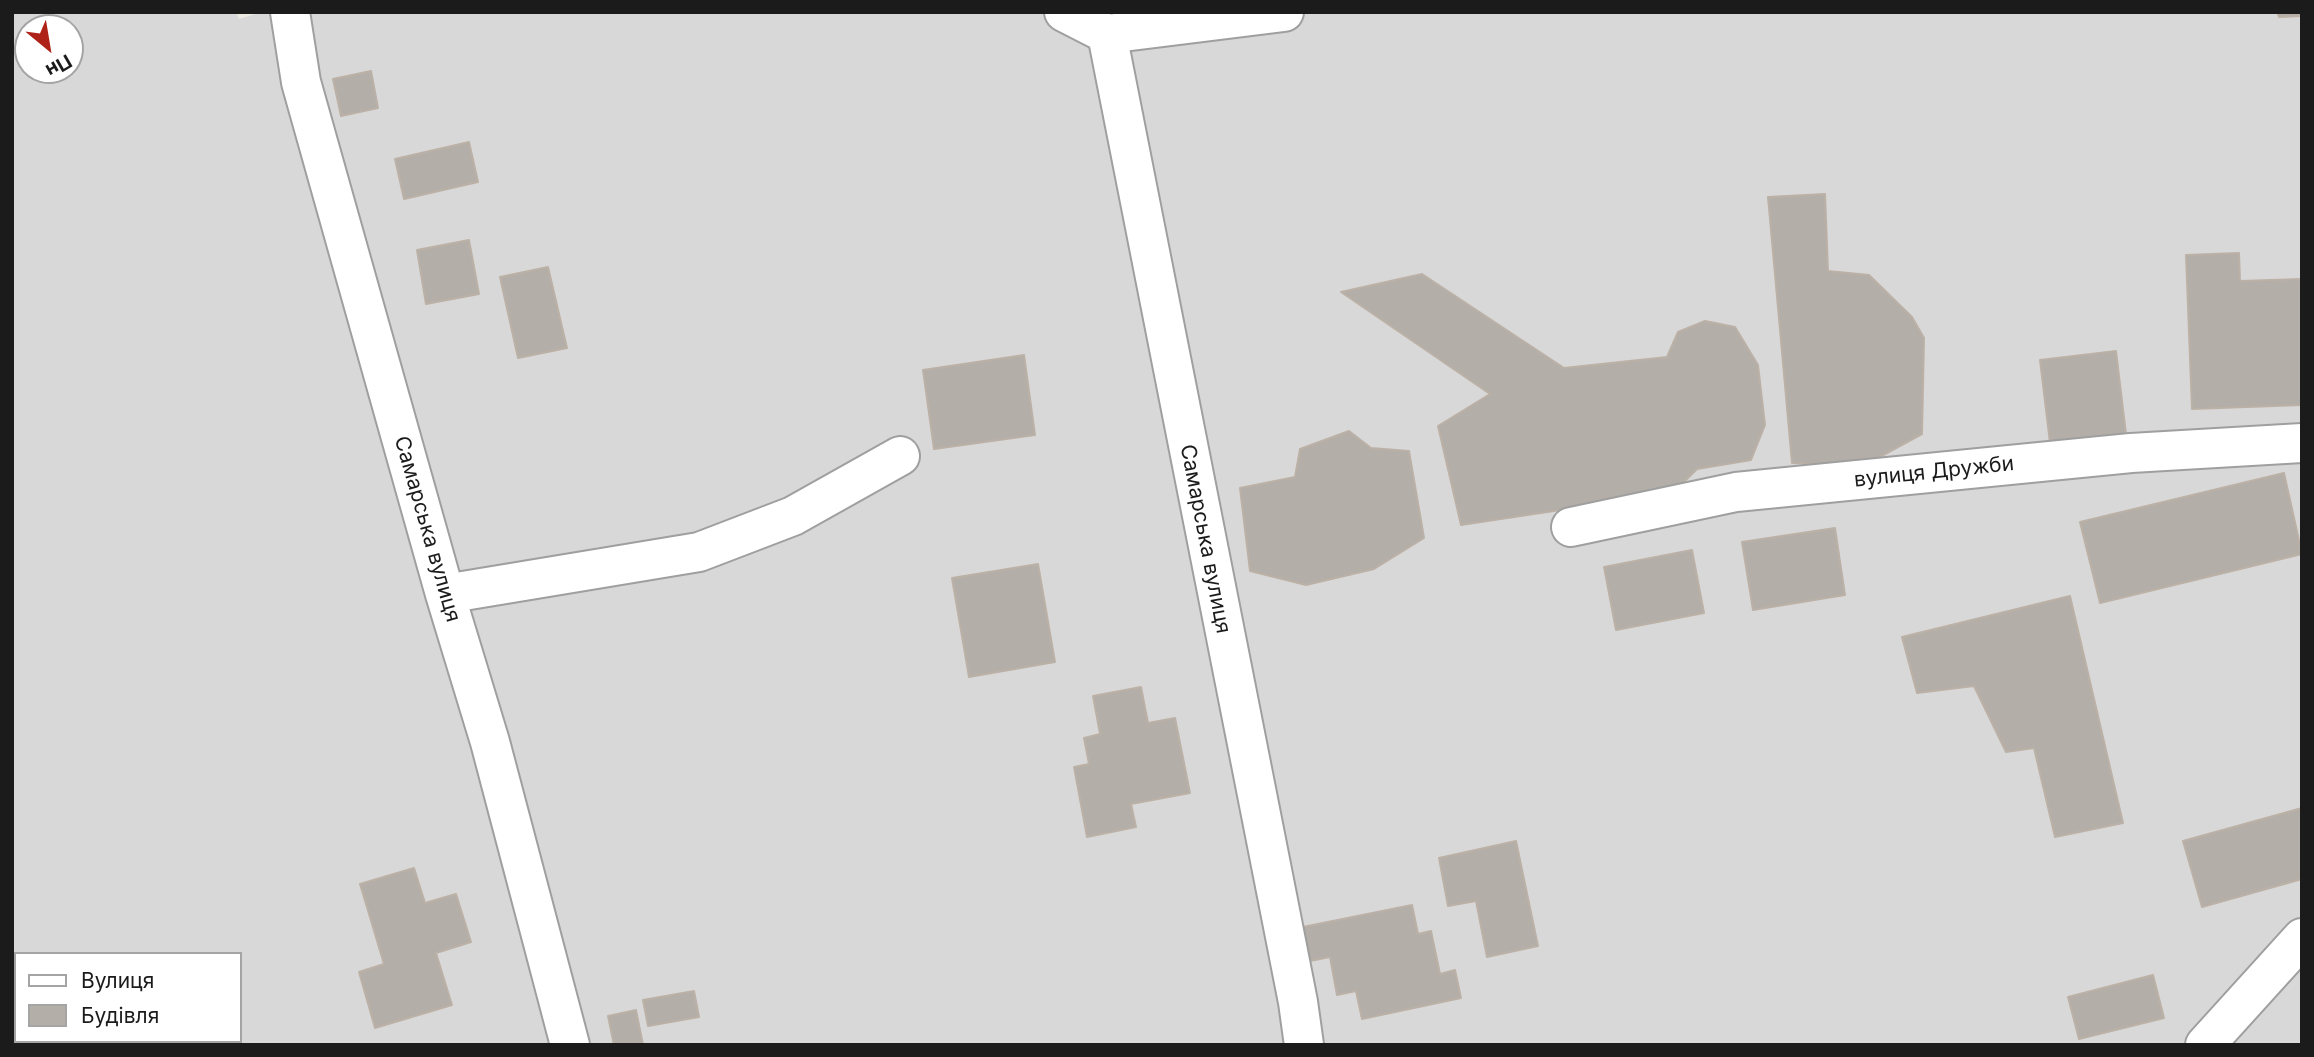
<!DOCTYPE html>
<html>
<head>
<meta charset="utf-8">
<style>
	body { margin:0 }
	#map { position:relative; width:2314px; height:1057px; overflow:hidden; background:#ebe9e2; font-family:Inter,sans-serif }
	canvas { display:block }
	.frame { position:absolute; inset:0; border:14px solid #1b1b1b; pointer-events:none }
	.legend { position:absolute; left:14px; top:952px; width:228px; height:91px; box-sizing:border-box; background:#fff; border:2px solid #a4a4a4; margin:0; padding:9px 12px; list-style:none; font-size:21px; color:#1b1b1b }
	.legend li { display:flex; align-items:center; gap:14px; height:35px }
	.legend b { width:35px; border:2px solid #a4a4a4 }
	.north { position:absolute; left:14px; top:14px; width:70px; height:70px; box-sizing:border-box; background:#fff; border:2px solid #a4a4a4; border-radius:50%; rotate:150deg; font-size:19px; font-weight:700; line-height:28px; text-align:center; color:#1b1b1b }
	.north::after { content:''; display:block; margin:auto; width:24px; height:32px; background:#ae2218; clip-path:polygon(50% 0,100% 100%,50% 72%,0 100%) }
</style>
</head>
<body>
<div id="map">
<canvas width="2314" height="1057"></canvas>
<div class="frame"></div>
<ul class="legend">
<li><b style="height:9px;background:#fff"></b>Вулиця</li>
<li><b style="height:19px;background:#b4aea8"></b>Будівля</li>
</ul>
<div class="north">Пн</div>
</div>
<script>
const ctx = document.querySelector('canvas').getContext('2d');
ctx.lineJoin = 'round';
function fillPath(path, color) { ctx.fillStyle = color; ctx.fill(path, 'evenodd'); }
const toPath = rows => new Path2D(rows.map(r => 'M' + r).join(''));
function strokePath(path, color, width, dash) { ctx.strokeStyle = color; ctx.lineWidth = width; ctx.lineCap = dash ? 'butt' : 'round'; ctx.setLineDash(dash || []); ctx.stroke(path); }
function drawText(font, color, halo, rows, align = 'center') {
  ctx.font = font + ' Inter,sans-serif'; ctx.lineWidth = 5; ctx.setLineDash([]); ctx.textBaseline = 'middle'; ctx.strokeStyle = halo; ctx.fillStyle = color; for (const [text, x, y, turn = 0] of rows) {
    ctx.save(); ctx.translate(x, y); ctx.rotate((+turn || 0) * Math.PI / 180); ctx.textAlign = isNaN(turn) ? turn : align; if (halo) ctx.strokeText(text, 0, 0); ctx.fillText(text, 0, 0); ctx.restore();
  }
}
fillPath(toPath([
	[12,12,236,12,239,19,262,12,2302,12,2302,1045,12,1045],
	[28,28,70,28,70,70,28,70],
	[16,954,240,954,240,1041,16,1041]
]), '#d9d8d8');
const building = toPath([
	[2277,12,2302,12,2302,16,2279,17,2277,12],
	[371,71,378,108,341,116,333,79,371,71],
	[469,142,478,182,404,199,395,159,469,142],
	[1825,194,1828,271,1869,275,1912,317,1924,338,1922,434,1863,466,1792,463,1768,197,1825,194],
	[469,240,479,294,426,304,417,250,469,240],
	[2239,253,2240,281,2302,279,2302,405,2192,409,2186,255,2239,253],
	[548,267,567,348,518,358,500,277,548,267],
	[1422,274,1564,368,1667,357,1678,332,1705,321,1735,327,1758,365,1765,425,1751,460,1697,469,1673,493,1461,525,1438,426,1490,394,1341,292,1422,274],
	[2116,351,2126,434,2050,443,2040,360,2116,351],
	[1024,355,1035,435,934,449,923,370,1024,355],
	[1349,431,1371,448,1409,451,1424,538,1374,569,1306,585,1250,571,1240,488,1295,477,1300,449,1349,431],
	[2284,473,2302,554,2100,603,2080,522,2284,473],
	[1835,528,1845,595,1753,610,1742,542,1835,528],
	[1692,550,1704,613,1616,630,1604,567,1692,550],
	[1038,564,1055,662,969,677,952,578,1038,564],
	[2070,596,2123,823,2055,837,2034,748,2006,752,1974,686,1917,693,1902,637,2070,596],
	[1141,687,1148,723,1175,718,1190,793,1131,804,1136,827,1087,837,1074,767,1089,764,1084,738,1100,734,1093,696,1141,687],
	[2302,808,2302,879,2202,907,2183,841,2302,808],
	[1516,841,1538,946,1487,957,1476,901,1448,906,1439,858,1516,841],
	[414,868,425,903,456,894,471,942,436,953,452,1005,375,1028,359,972,384,964,360,884,414,868],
	[1412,905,1418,934,1431,931,1440,974,1455,970,1461,998,1362,1019,1356,991,1337,995,1330,957,1310,961,1303,927,1412,905],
	[2153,975,2164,1018,2079,1039,2068,997,2153,975],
	[694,991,699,1017,648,1026,643,1000,694,991],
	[636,1010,643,1045,614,1045,608,1016,636,1010]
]);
fillPath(building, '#b4aea8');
strokePath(building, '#bbb1a6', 2);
const minor = toPath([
	[290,12,301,82,445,594,490,742,570,1045],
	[1064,12,1107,34,1284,12],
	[1107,34,1298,1002,1304,1045],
	[1571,527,1736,492,2131,453,2302,443],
	[445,594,699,552,793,516,900,456],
	[2205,1045,2302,938]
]);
strokePath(minor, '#9f9f9f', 42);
strokePath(minor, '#fff', 38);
drawText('21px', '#1b1b1b', '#fff', [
	["вулиця Дружби",1934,472,-6],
	["Самарська вулиця",427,529,74],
	["Самарська вулиця",1205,539,79]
]);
</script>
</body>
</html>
